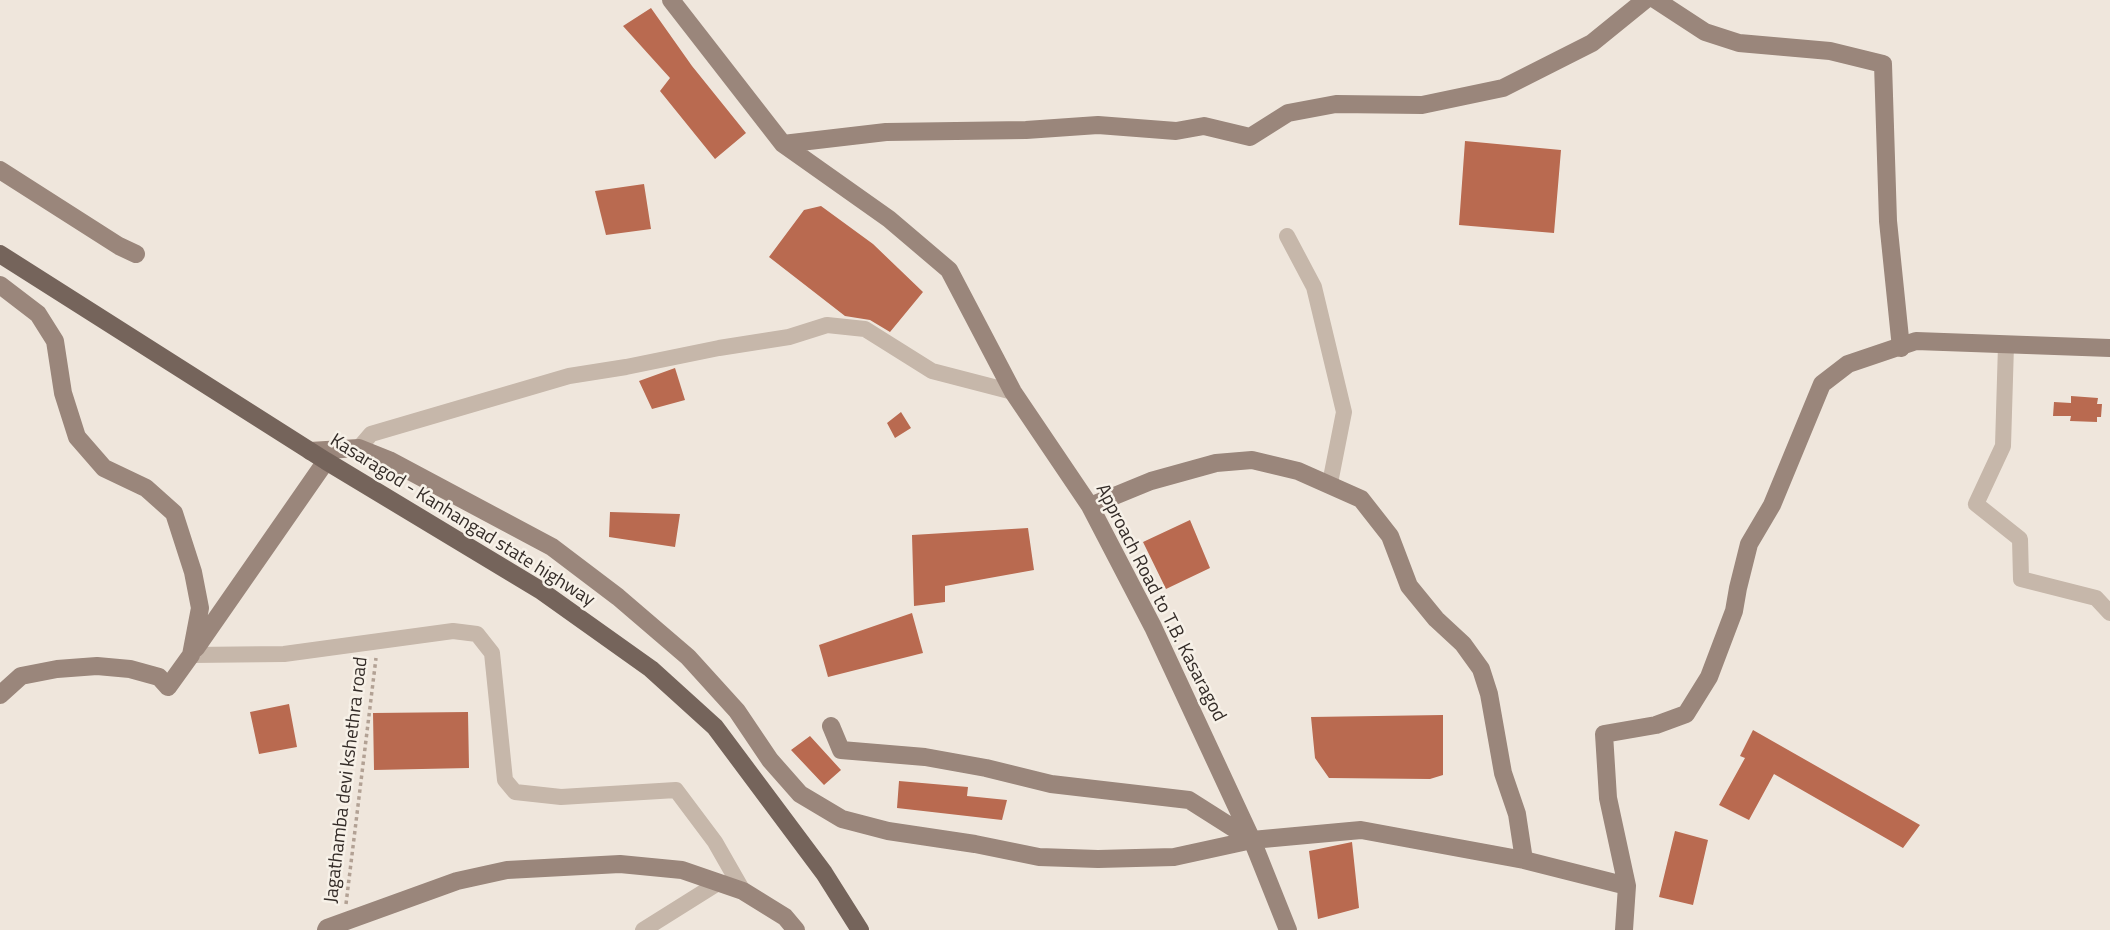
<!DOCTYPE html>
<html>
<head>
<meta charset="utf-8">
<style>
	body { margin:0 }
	canvas { display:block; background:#efe6dc }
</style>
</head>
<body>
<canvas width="2110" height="930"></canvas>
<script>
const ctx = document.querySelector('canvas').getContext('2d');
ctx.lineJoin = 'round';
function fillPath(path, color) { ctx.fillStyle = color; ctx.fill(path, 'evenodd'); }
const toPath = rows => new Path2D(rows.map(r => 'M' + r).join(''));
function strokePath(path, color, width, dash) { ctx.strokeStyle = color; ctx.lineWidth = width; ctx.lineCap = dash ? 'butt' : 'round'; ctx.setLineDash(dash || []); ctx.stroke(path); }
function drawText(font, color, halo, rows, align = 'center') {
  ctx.font = font + ' "Titillium Web",sans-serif'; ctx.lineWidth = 5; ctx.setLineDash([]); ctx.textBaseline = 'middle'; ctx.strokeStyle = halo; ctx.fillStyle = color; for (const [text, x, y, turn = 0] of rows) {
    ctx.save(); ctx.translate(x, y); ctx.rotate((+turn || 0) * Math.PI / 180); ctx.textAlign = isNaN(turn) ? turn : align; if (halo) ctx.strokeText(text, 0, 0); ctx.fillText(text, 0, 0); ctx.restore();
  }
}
fillPath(toPath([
	[651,8,692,66,746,133,715,159,660,91,670,78,623,26],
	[1465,141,1561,150,1554,233,1459,225],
	[644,184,651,229,606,235,595,191],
	[821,206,873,244,923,292,890,332,870,320,845,316,769,257,804,210],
	[675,368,685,400,652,409,639,381],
	[2071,396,2098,398,2097,404,2102,404,2101,417,2097,417,2097,422,2070,421,2071,416,2053,416,2054,402,2071,403],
	[901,412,911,428,895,438,887,423],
	[610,512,680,514,675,547,609,537],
	[1190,520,1210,568,1166,589,1143,542],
	[1028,528,1034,570,945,586,945,602,914,606,912,535],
	[912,613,923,653,828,677,819,645],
	[289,704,297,747,259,754,250,712],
	[468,712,469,768,374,770,373,713],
	[1443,715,1443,775,1430,779,1329,778,1315,758,1311,717],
	[1753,730,1920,825,1903,848,1774,774,1749,820,1719,805,1745,758,1740,756],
	[810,736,841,770,824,785,791,750],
	[899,781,968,787,967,796,1007,800,1002,820,897,808],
	[1675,831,1708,840,1693,905,1659,897],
	[1352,842,1359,908,1318,919,1309,851]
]), '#b96a50');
strokePath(toPath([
	[346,904,376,658]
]), '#b2a194', 3.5, [3.5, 3.5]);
strokePath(toPath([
	[1287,236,1314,287,1344,412,1330,483],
	[2006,345,2003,446,1976,504,2020,539,2021,579,2096,598,2110,613],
	[359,448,371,434,569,376,626,367,719,348,789,337,827,325,865,329,932,371,1013,392],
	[191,655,284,654,453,631,477,634,492,653,505,780,515,792,561,797,676,790,715,842,743,891],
	[643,930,718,883]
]), '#c6b7aa', 16);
strokePath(toPath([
	[671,0,783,144,889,219,949,270,1013,392,1090,506,1153,627,1252,840,1288,930],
	[1656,0,1705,32,1739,43,1830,51,1883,64,1888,221,1901,348],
	[783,144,886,132,1026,130,1098,125,1176,131,1204,126,1250,137,1288,113,1336,104,1422,105,1503,88,1592,43,1645,0],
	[0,170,119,246,136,254],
	[0,285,38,314,55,341,63,393,77,437,104,468,146,488,174,513,193,572,200,608,191,655,168,687,159,677,130,669,97,666,57,669,21,676,0,695],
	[310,451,359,448,389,460,552,547,618,597,688,657,737,711,770,760,800,794,842,819,888,831,975,844,1039,857,1098,859,1174,857,1252,840,1361,830,1524,860,1627,886,1624,930],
	[1090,506,1151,481,1216,463,1252,460,1298,471,1361,499,1390,536,1409,586,1436,619,1463,644,1481,669,1489,694,1503,773,1517,814,1524,860],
	[196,648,326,461],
	[831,726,841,750,925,757,986,768,1051,784,1189,800,1252,840],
	[1627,886,1608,798,1604,734,1656,725,1686,714,1709,677,1734,611,1738,588,1749,544,1772,505,1822,384,1848,364,1916,341,2110,348],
	[326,930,327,928,457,881,507,870,620,864,682,870,743,891,785,917,796,930]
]), '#9a867b', 18);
strokePath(toPath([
	[0,254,326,461,540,590,651,669,715,727,824,873,860,930]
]), '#75645b', 18);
drawText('19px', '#342c28', '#f7f1e8', [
	["Kasaragod - Kanhangad state highway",462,521,32],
	["Approach Road to T.B. Kasaragod",1160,603,63],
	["Jagathamba devi kshethra road",347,780,-83]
]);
</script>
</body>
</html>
